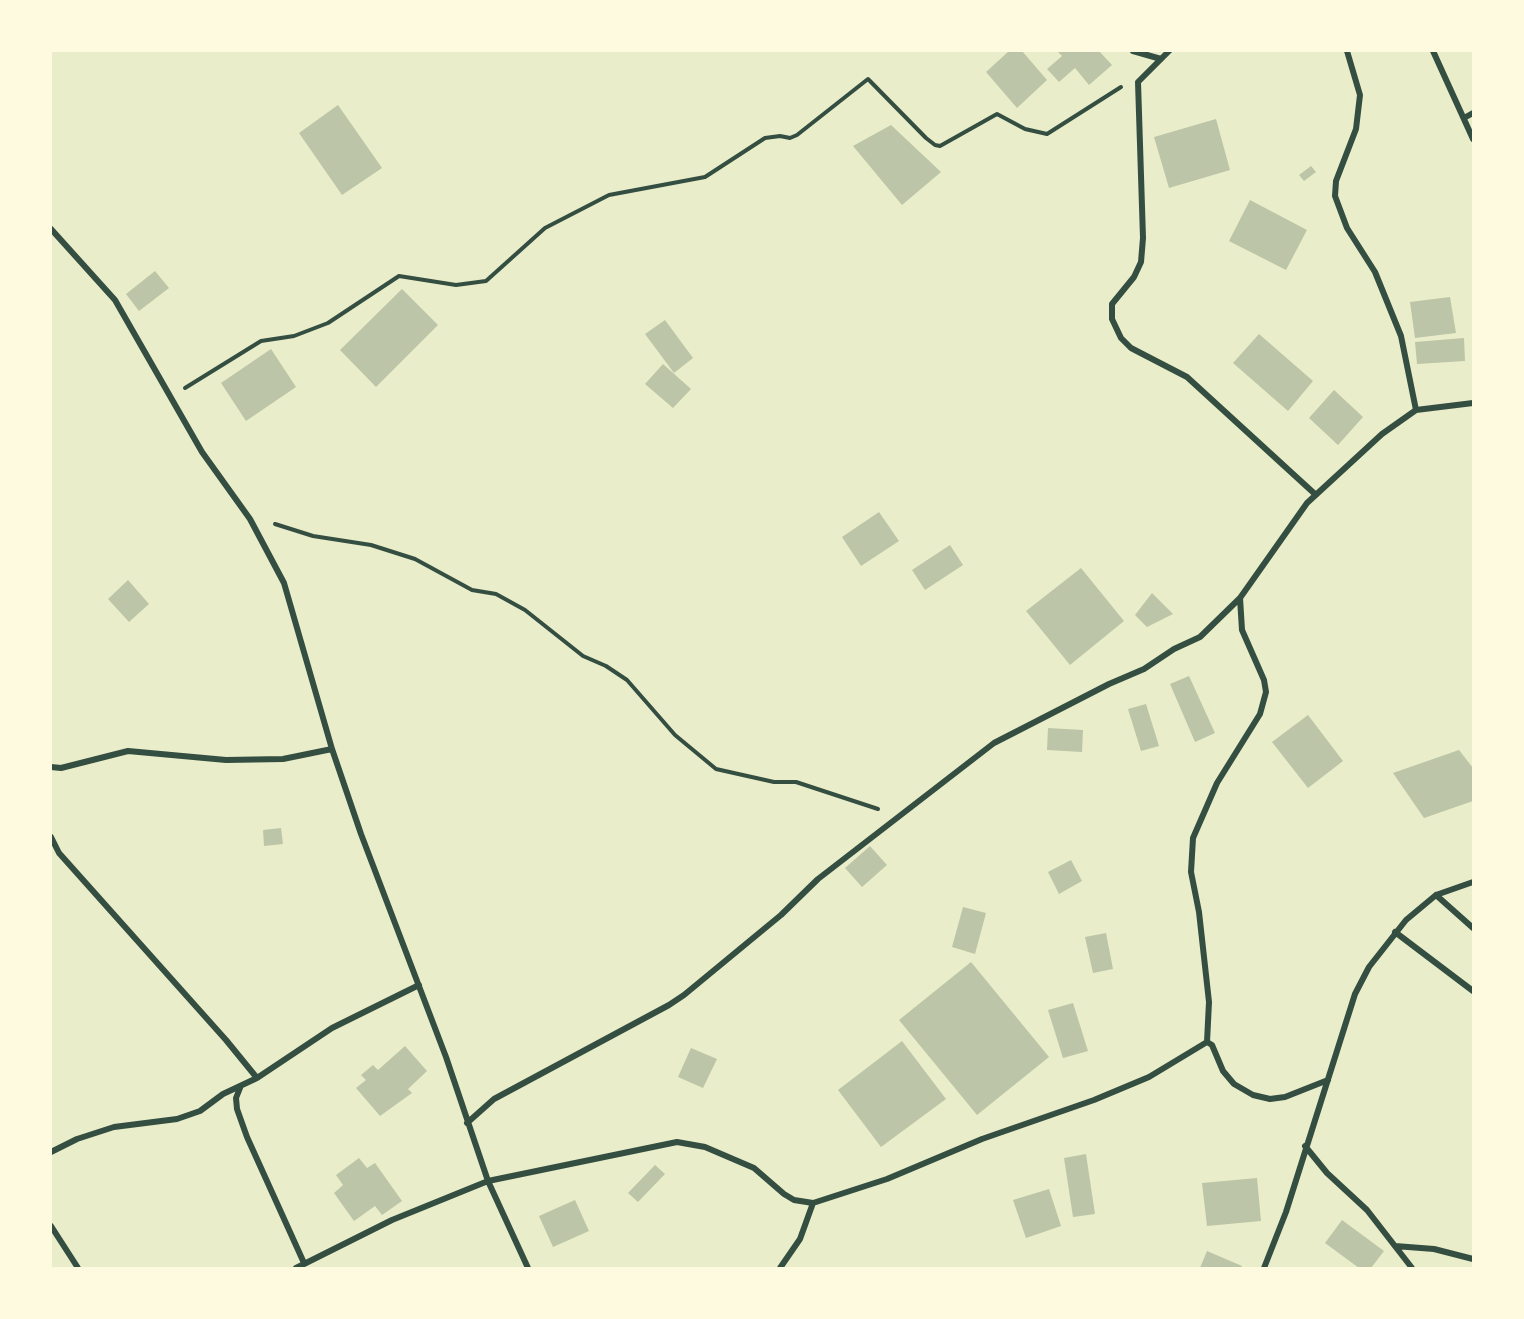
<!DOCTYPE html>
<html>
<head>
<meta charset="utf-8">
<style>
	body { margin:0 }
	#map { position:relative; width:1524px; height:1319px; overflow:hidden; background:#e9edc9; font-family:"Exo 2",sans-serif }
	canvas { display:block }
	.frame { position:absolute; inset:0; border:52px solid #fefae0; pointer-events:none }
</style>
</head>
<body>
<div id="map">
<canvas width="1524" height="1319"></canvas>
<div class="frame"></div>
</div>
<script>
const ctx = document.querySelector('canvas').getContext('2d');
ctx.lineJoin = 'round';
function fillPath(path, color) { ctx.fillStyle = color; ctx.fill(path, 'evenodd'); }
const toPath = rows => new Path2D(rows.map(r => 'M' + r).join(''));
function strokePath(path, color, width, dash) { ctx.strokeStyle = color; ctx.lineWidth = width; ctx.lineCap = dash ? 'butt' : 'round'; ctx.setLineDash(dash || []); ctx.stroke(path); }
fillPath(toPath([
	[1009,51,1022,51,1047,80,1017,108,986,72],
	[1057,51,1099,51,1112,65,1089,85,1075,68,1059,82,1047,69,1062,56],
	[338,105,382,168,342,195,299,133],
	[1216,119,1230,170,1169,188,1154,137],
	[891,125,941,172,902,205,853,146],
	[1311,166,1316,172,1304,181,1299,175],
	[1250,200,1307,230,1286,270,1229,241],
	[155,271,169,288,139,311,126,294],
	[402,289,438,325,376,387,340,350],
	[1450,297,1456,333,1415,338,1410,302],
	[665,320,693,358,674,373,645,334],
	[1259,334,1313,381,1288,411,1233,363],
	[1464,338,1465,361,1417,364,1415,342],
	[271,349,296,387,246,421,221,383],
	[663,364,691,389,673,408,645,384],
	[1334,390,1363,417,1338,445,1309,418],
	[879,512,899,541,861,566,842,537],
	[950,545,963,565,925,590,912,570],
	[1081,568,1124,621,1070,665,1026,611],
	[128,580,149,604,129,622,108,599],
	[1152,593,1173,614,1147,627,1135,615],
	[1189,676,1215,733,1195,742,1170,684],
	[1146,704,1159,746,1141,751,1128,709],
	[1308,715,1343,761,1308,788,1272,742],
	[1048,728,1083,730,1082,752,1047,750],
	[1459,750,1473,768,1473,801,1424,818,1393,773],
	[281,828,283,844,264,846,263,830],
	[870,846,887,865,862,887,845,868],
	[1071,860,1082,881,1059,894,1048,872],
	[963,907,986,913,975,954,952,947],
	[1106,933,1113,969,1093,973,1085,937],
	[971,962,1049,1057,977,1115,899,1020],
	[1073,1003,1088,1051,1063,1058,1048,1010],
	[902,1041,946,1099,881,1147,838,1090],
	[405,1046,427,1071,408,1089,412,1093,380,1116,356,1088,366,1080,361,1075,373,1065,378,1070],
	[691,1048,717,1059,703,1088,678,1077],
	[1086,1154,1095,1214,1073,1217,1064,1158],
	[359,1158,367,1168,375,1163,402,1201,382,1215,375,1206,354,1221,334,1193,343,1185,336,1175],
	[655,1165,665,1174,638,1202,628,1193],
	[1257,1178,1261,1221,1207,1226,1202,1183],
	[1049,1189,1061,1226,1026,1238,1013,1200],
	[575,1200,589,1231,553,1247,539,1216],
	[1342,1220,1384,1251,1371,1268,1359,1268,1325,1243],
	[1207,1251,1242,1266,1241,1268,1200,1268]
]), '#bcc5a7');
strokePath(toPath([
	[185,388,261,341,294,336,328,323,399,276,456,285,486,281,545,228,609,195,705,177,765,138,780,136,790,138,797,135,868,79,926,138,935,145,940,146,997,114,1025,129,1047,134,1121,87],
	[275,524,313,536,371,545,415,559,472,590,496,594,525,610,583,656,606,666,627,680,675,735,716,769,774,782,796,782,878,809]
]), '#344e41', 4);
strokePath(toPath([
	[1133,51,1161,59],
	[1169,51,1138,82,1143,238,1141,262,1134,277,1112,304,1112,319,1121,338,1131,348,1187,377,1316,495],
	[1347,51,1360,95,1356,129,1336,181,1335,196,1347,228,1375,272,1401,336,1416,410],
	[1433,51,1473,139],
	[1464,118,1473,113],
	[51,229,115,300,202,452,250,519,284,583,332,749,361,834,446,1057,488,1181,528,1268],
	[1240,598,1242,630,1264,680,1266,692,1260,714,1217,783,1193,838,1191,872,1199,912,1209,1002,1207,1042,1212,1045,1223,1071,1234,1084,1253,1095,1270,1099,1285,1097,1328,1080],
	[51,767,61,768,128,751,226,760,283,759,332,749],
	[51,837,59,853,226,1040,257,1078],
	[1436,895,1473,928],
	[1395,932,1473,991],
	[240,1088,236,1098,237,1109,247,1137,304,1263],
	[467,1123,494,1099,669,1005,684,995,781,915,818,879,994,743,1109,684,1144,669,1174,649,1200,637,1240,598,1307,503,1382,434,1416,410,1473,403],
	[1305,1146,1327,1173,1367,1210,1412,1268],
	[51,1152,77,1139,114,1127,177,1119,200,1111,223,1094,257,1078,332,1028,419,985],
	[51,1226,78,1268],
	[1395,1246,1434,1249,1473,1259],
	[296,1268,392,1220,488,1181,677,1142,705,1147,754,1168,784,1194,794,1200,813,1203,887,1179,982,1139,1094,1100,1149,1077,1207,1042],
	[780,1268,800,1239,813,1203],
	[1264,1268,1286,1212,1355,994,1369,967,1406,920,1436,895,1473,882]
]), '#344e41', 6);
</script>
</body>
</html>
